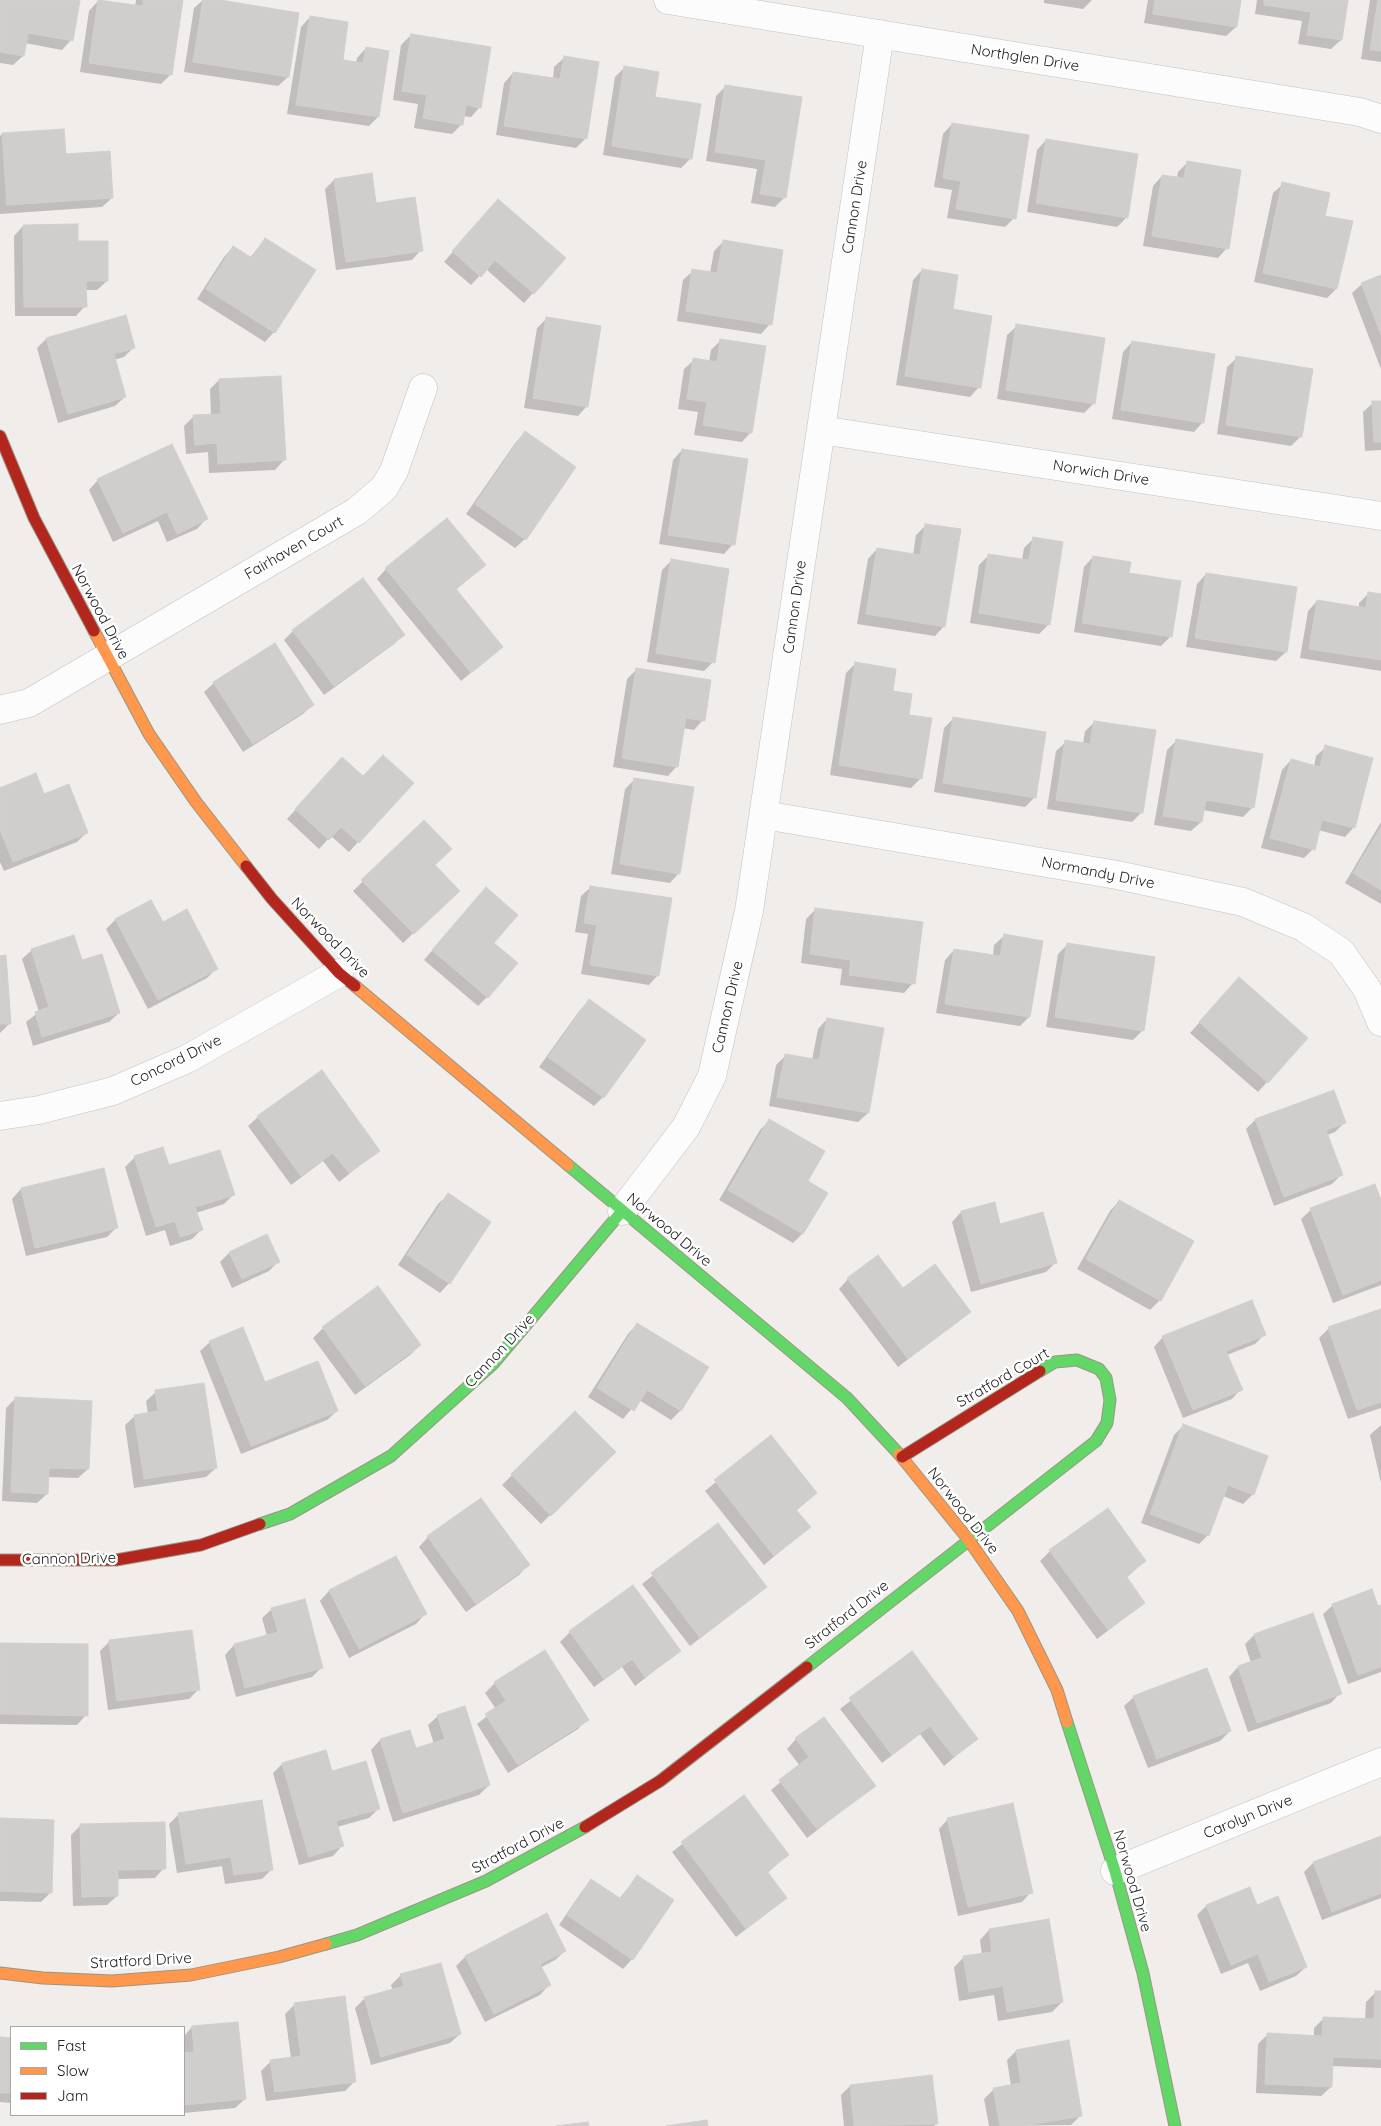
<!DOCTYPE html>
<html>
<head>
<meta charset="utf-8">
<style>
	body { margin:0 }
	#map { position:relative; width:1381px; height:2126px; overflow:hidden; background:#f0edeb; font-family:Quicksand,sans-serif }
	canvas { display:block }
	.legend { position:absolute; left:10px; top:2026px; width:175px; height:90px; box-sizing:border-box; background:#fff; border:1px solid #a7a7a7; margin:0; padding:6px 9px; list-style:none; font-size:15px; color:#222 }
	.legend li { display:flex; align-items:center; gap:10px; height:25px }
	.legend b { width:25px; border:1px solid #a7a7a7 }
</style>
</head>
<body>
<div id="map">
<canvas width="1381" height="2126"></canvas>
<ul class="legend">
<li><b style="height:6px;background:#63d668"></b>Fast</li>
<li><b style="height:6px;background:#ff974d"></b>Slow</li>
<li><b style="height:6px;background:#b3261e"></b>Jam</li>
</ul>
</div>
<script>
const ctx = document.querySelector('canvas').getContext('2d');
ctx.lineJoin = 'round';
function fillPath(path, color) { ctx.fillStyle = color; ctx.fill(path, 'evenodd'); }
const toPath = rows => new Path2D(rows.map(r => 'M' + r).join(''));
function strokePath(path, color, width, dash) { ctx.strokeStyle = color; ctx.lineWidth = width; ctx.lineCap = dash ? 'butt' : 'round'; ctx.setLineDash(dash || []); ctx.stroke(path); }
function drawText(font, color, halo, rows, align = 'center') {
  ctx.font = font + ' Quicksand,sans-serif'; ctx.lineWidth = 5; ctx.setLineDash([]); ctx.textBaseline = 'middle'; ctx.strokeStyle = halo; ctx.fillStyle = color; for (const [text, x, y, turn = 0] of rows) {
    ctx.save(); ctx.translate(x, y); ctx.rotate((+turn || 0) * Math.PI / 180); ctx.textAlign = isNaN(turn) ? turn : align; if (halo) ctx.strokeText(text, 0, 0); ctx.fillText(text, 0, 0); ctx.restore();
  }
}
fillPath(toPath([
	[0,0,79,0,71,40,62,50,25,43,23,56,13,65,0,63],
	[136,0,181,0,171,74,161,84,80,72,89,11,98,1,135,7],
	[203,0,298,14,288,77,278,86,184,72,194,8],
	[1044,0,1092,0,1083,9,1044,3],
	[1148,0,1240,0,1236,27,1226,36,1144,23],
	[1257,0,1347,0,1341,40,1331,49,1298,44,1302,21,1255,14],
	[1370,0,1381,0,1381,62,1361,59],
	[310,17,341,61,356,63,357,58,366,48,378,117,369,126,287,114,301,27],
	[411,35,480,107,471,117,463,116,462,124,452,134,414,128,418,104,393,100,401,45],
	[564,58,586,138,576,148,496,135,504,83,513,73,553,79,554,67],
	[625,67,654,98,691,158,681,168,603,155,615,77],
	[726,86,801,98,785,197,775,207,751,203,757,169,706,161,716,96],
	[952,124,1014,218,1005,227,947,218,952,190,934,187,943,134],
	[2,134,65,155,112,198,102,207,0,214,0,136],
	[1046,140,1127,217,1117,227,1027,212,1037,150],
	[1187,163,1227,248,1218,258,1143,246,1153,186,1162,176,1177,178,1178,172],
	[334,180,375,204,421,250,412,260,336,270,325,189],
	[1283,184,1323,216,1336,289,1327,298,1254,282,1273,193],
	[489,210,533,293,524,303,486,269,471,285,444,262],
	[23,226,76,243,107,281,97,290,85,290,85,306,76,316,15,316,14,236],
	[265,239,274,332,265,342,197,299,224,257,233,247,250,258],
	[723,242,770,324,761,334,677,321,683,280,693,271,710,273,714,251],
	[922,270,979,387,970,397,896,385,913,280],
	[1381,276,1381,369,1352,293,1362,284],
	[546,319,587,406,578,416,524,408,537,328],
	[1017,326,1093,404,1084,413,997,399,1007,335],
	[46,339,134,347,124,357,114,360,125,397,115,406,58,423,37,348],
	[721,340,751,432,742,442,694,435,698,412,678,409,684,369,694,360,709,362,711,350],
	[1132,342,1203,422,1194,432,1112,419,1123,352],
	[1237,358,1301,436,1291,446,1217,434,1227,367],
	[219,380,284,460,275,470,209,473,208,452,186,454,184,426,194,416,211,416,210,389],
	[1381,402,1381,450,1365,451,1363,412,1373,403],
	[525,433,525,539,515,548,466,514,516,442],
	[682,450,733,544,724,554,659,544,673,460],
	[98,480,206,519,197,529,167,542,158,521,113,542,89,490],
	[926,525,944,626,935,636,857,624,868,559,877,549,913,555,916,535],
	[1033,539,1049,624,1039,634,970,623,979,565,989,555,1022,560,1024,548],
	[1093,557,1127,574,1171,636,1161,646,1074,632,1084,567],
	[671,561,713,662,704,671,647,662,662,570],
	[484,565,455,590,502,647,461,681,377,579,386,569],
	[1206,574,1286,652,1276,661,1186,647,1197,584],
	[1369,593,1381,595,1381,671,1300,658,1308,611,1317,601,1359,608,1359,603],
	[293,631,403,635,394,644,324,695,284,640],
	[855,664,891,692,908,716,921,778,911,788,830,775,846,673],
	[637,669,703,720,694,730,683,728,677,766,668,776,613,767,627,679],
	[214,683,313,704,303,714,243,752,204,692],
	[954,718,1035,797,1025,807,934,792,944,728],
	[1095,722,1154,731,1141,813,1132,822,1047,809,1056,751,1066,742,1083,744,1085,731],
	[1176,741,1253,807,1243,817,1203,810,1201,822,1191,831,1154,825,1167,750],
	[1326,747,1354,827,1345,837,1318,830,1313,849,1304,858,1261,848,1282,770,1291,760,1314,766,1316,756],
	[333,769,363,778,412,783,349,852,331,836,319,849,287,819],
	[635,779,679,873,670,883,611,874,625,789],
	[0,789,43,795,87,832,77,842,4,871,0,862],
	[424,822,433,865,448,900,403,943,353,891],
	[1381,822,1381,904,1345,883],
	[591,887,658,975,649,985,581,974,588,934,575,932,581,896],
	[477,898,487,997,478,1006,424,960],
	[151,901,163,924,217,968,207,978,148,1009,106,929,115,920],
	[816,909,913,983,904,993,840,985,842,969,801,963,806,919],
	[1004,936,1029,1017,1020,1026,936,1013,945,960,954,950,993,956,994,945],
	[1067,945,1154,958,1142,1031,1133,1040,1046,1027,1058,954],
	[32,950,81,962,119,1013,109,1022,33,1046,26,1022,39,1012,22,959],
	[0,957,10,1023,0,1033],
	[1230,988,1307,1038,1258,1092,1190,1033],
	[589,1001,603,1097,594,1106,539,1067,580,1010],
	[827,1019,868,1113,858,1122,769,1106,776,1065,786,1055,812,1060,818,1029],
	[258,1117,379,1150,339,1182,323,1161,291,1185,248,1126],
	[1255,1120,1345,1122,1335,1132,1327,1135,1341,1175,1332,1184,1274,1206,1246,1129],
	[769,1121,806,1182,802,1234,793,1243,719,1200,760,1130],
	[135,1157,168,1167,233,1195,224,1204,196,1213,201,1230,192,1239,170,1246,165,1230,146,1236,125,1167],
	[103,1170,117,1227,107,1237,26,1256,12,1199,21,1189],
	[1374,1186,1381,1204,1381,1285,1333,1303,1301,1219,1311,1210],
	[448,1195,449,1283,440,1293,398,1265,438,1204],
	[1119,1201,1160,1300,1150,1310,1077,1269,1110,1211],
	[994,1204,999,1225,1056,1262,1046,1272,971,1292,952,1222,961,1212],
	[266,1236,278,1262,269,1271,232,1288,220,1262,229,1253],
	[848,1279,903,1290,969,1312,898,1367,839,1289],
	[378,1288,420,1345,410,1355,355,1395,313,1338,323,1328],
	[1381,1310,1381,1408,1348,1419,1319,1338,1329,1328],
	[637,1324,707,1368,680,1411,671,1420,639,1400,623,1419,588,1397,628,1334],
	[1265,1334,1255,1344,1227,1355,1241,1389,1232,1399,1183,1418,1154,1347,1163,1337],
	[210,1342,264,1383,337,1411,327,1420,241,1454,200,1351],
	[156,1392,216,1468,206,1477,134,1488,125,1425,135,1416,148,1414,146,1401],
	[15,1399,88,1469,78,1478,48,1477,47,1494,37,1503,2,1501,6,1408],
	[575,1413,614,1452,541,1524,502,1485],
	[1381,1425,1381,1483,1370,1435],
	[1183,1426,1253,1494,1243,1504,1223,1496,1208,1535,1199,1544,1141,1523,1174,1435],
	[771,1437,816,1493,796,1511,809,1527,764,1565,705,1491],
	[718,1524,766,1587,690,1646,642,1584],
	[428,1537,528,1565,519,1575,466,1612,419,1547],
	[1050,1551,1145,1561,1126,1578,1144,1603,1097,1639,1040,1561],
	[395,1558,425,1614,416,1624,349,1658,320,1601,329,1591],
	[1333,1605,1381,1606,1381,1672,1348,1684,1323,1614],
	[272,1609,321,1668,312,1677,236,1697,225,1655,234,1645,267,1636,262,1618],
	[1313,1614,1340,1693,1331,1703,1248,1732,1229,1677,1238,1667,1251,1663,1245,1644,1254,1635],
	[570,1632,680,1651,635,1686,622,1667,594,1687,560,1642],
	[109,1642,198,1690,189,1699,108,1710,100,1651],
	[0,1644,86,1715,77,1725,0,1724],
	[544,1652,587,1719,578,1729,508,1773,477,1724,496,1709,485,1693,495,1683],
	[911,1653,977,1738,944,1766,920,1734,882,1763,840,1709],
	[1134,1697,1230,1731,1220,1741,1148,1768,1124,1706],
	[438,1716,489,1785,479,1795,393,1822,371,1750,380,1740,409,1731,415,1750,434,1744,428,1725],
	[796,1739,874,1786,807,1838,771,1790,800,1766,787,1749],
	[325,1752,331,1773,379,1808,369,1818,337,1827,342,1846,333,1856,299,1865,273,1773,282,1764],
	[744,1796,788,1855,767,1873,786,1898,736,1937,672,1852],
	[179,1814,272,1869,262,1879,225,1884,222,1866,177,1873,169,1824],
	[948,1819,1031,1892,1022,1902,958,1916,939,1829],
	[0,1820,51,1892,41,1902,0,1901],
	[81,1825,164,1868,155,1878,117,1879,117,1896,107,1905,73,1906,71,1835],
	[1381,1837,1381,1898,1322,1920,1304,1872,1313,1863],
	[637,1877,632,1959,623,1969,559,1925,582,1891,591,1881,619,1899],
	[1206,1906,1257,1907,1306,1967,1296,1976,1260,1991,1248,1963,1221,1974,1197,1915],
	[989,1930,1062,2002,1052,2012,998,2021,994,1995,959,2001,954,1967,963,1958,982,1955,980,1940],
	[565,1951,555,1960,540,1968,549,1985,540,1995,485,2022,456,1966,465,1957],
	[401,1975,460,2034,450,2043,371,2065,355,2008,365,1998,393,1991,391,1985],
	[1376,1992,1381,1993,1381,2068,1332,2066,1331,2087,1321,2096,1256,2093,1258,2044,1267,2035,1314,2037,1314,2028,1324,2018,1365,2020,1366,2002],
	[294,2005,355,2081,345,2091,266,2101,261,2071,271,2061,291,2058,285,2014],
	[192,2027,245,2099,235,2108,184,2113,184,2036],
	[0,2039,11,2039,11,2103,0,2102],
	[1016,2051,1081,2115,1071,2125,989,2126,984,2099,994,2089,1011,2086,1007,2060],
	[850,2086,936,2124,934,2126,844,2126,841,2095]
]), '#0003');
const building = toPath([
	[0,0,80,0,73,41,28,33,24,56,0,52,0,0],
	[98,0,143,6,143,0,183,0,172,75,89,63,98,0],
	[203,0,220,0,299,13,289,77,193,62,203,0],
	[1155,0,1241,0,1237,27,1153,14,1155,0],
	[1264,0,1348,0,1342,40,1307,35,1311,12,1264,5,1264,0],
	[1378,0,1381,0,1381,51,1370,50,1378,0],
	[310,16,348,22,343,60,363,63,366,47,389,51,379,117,296,105,310,16],
	[411,34,491,47,481,108,466,105,463,125,423,118,427,95,402,91,411,34],
	[564,56,599,62,587,139,504,126,513,72,560,79,564,56],
	[624,66,659,72,655,97,701,104,692,159,612,146,624,66],
	[725,85,802,97,786,198,760,194,766,160,715,152,725,85],
	[952,123,1029,135,1016,219,956,209,961,181,943,178,952,123],
	[64,129,66,154,110,151,113,198,7,205,2,133,64,129],
	[1046,139,1138,154,1128,218,1036,203,1046,139],
	[1187,161,1241,170,1229,249,1152,236,1162,175,1184,178,1187,161],
	[372,173,376,203,415,197,423,251,346,262,334,179,372,173],
	[1282,182,1330,193,1325,216,1353,221,1337,289,1263,273,1282,182],
	[498,199,566,258,534,294,495,260,481,277,452,251,498,199],
	[78,224,78,241,108,241,108,281,86,281,87,307,24,307,23,225,78,224],
	[265,238,316,270,275,333,206,289,233,246,252,258,265,238],
	[723,240,783,250,772,325,686,311,692,269,717,273,723,240],
	[922,269,958,275,953,309,992,316,981,388,905,376,922,269],
	[1381,275,1381,335,1361,283,1381,275],
	[126,315,135,348,114,354,126,397,68,414,46,338,126,315],
	[546,317,601,326,588,407,533,398,546,317],
	[1016,324,1105,338,1095,404,1006,390,1016,324],
	[720,339,766,346,752,433,703,425,707,402,687,399,693,358,717,362,720,339],
	[1132,341,1215,354,1204,423,1121,410,1132,341],
	[1236,356,1313,369,1302,437,1226,425,1236,356],
	[281,376,286,460,218,464,217,443,195,445,193,415,221,414,219,379,281,376],
	[1372,401,1381,401,1381,442,1374,442,1372,401],
	[525,431,576,467,526,540,475,504,525,431],
	[172,444,208,519,177,534,167,512,123,533,97,479,172,444],
	[682,449,748,459,735,545,668,535,682,449],
	[447,518,486,565,456,589,503,647,471,673,385,568,447,518],
	[925,524,961,529,945,627,866,614,877,548,920,555,925,524],
	[1033,537,1063,542,1050,625,979,613,988,554,1029,560,1033,537],
	[1093,556,1131,562,1129,573,1181,581,1172,637,1082,623,1093,556],
	[671,559,729,569,715,663,656,653,671,559],
	[1206,573,1297,587,1287,652,1195,638,1206,573],
	[363,578,405,635,334,686,292,630,363,578],
	[1368,592,1381,594,1381,660,1309,649,1317,600,1366,608,1368,592],
	[275,643,314,705,253,744,213,682,275,643],
	[855,662,896,669,893,691,912,694,909,715,932,718,922,779,839,765,855,662],
	[636,668,711,680,705,721,686,718,678,767,622,758,636,668],
	[953,717,1046,732,1036,798,943,783,953,717],
	[1094,721,1156,730,1143,813,1056,800,1065,740,1090,744,1094,721],
	[1176,739,1263,754,1254,808,1206,800,1202,822,1163,816,1176,739],
	[1325,745,1373,758,1355,828,1322,820,1315,850,1270,838,1291,759,1320,767,1325,745],
	[383,755,414,783,359,843,341,827,329,840,295,809,342,757,363,776,383,755],
	[36,773,44,794,69,784,88,833,13,862,0,830,0,788,36,773],
	[634,778,694,787,680,874,620,864,634,778],
	[424,820,452,849,435,865,460,891,414,934,361,880,424,820],
	[1381,827,1381,890,1353,873,1381,827],
	[590,886,672,898,659,976,590,965,597,925,584,923,590,886],
	[486,887,518,915,494,943,518,963,488,998,432,950,486,887],
	[151,900,163,922,187,909,218,969,158,1000,115,919,151,900],
	[815,908,923,922,915,984,849,975,851,960,810,954,815,908],
	[1004,934,1043,941,1030,1017,945,1004,954,949,1000,956,1004,934],
	[74,935,82,960,102,954,120,1013,42,1037,35,1012,49,1007,31,949,74,935],
	[1067,943,1155,957,1144,1031,1055,1017,1067,943],
	[6,955,11,1024,0,1024,0,956,6,955],
	[1239,977,1308,1038,1268,1083,1199,1022,1239,977],
	[589,999,646,1040,604,1098,548,1057,589,999],
	[827,1018,884,1028,869,1113,777,1097,785,1054,819,1060,827,1018],
	[322,1070,380,1151,349,1173,333,1153,301,1176,257,1116,322,1070],
	[1334,1090,1346,1123,1326,1130,1343,1175,1284,1197,1255,1119,1334,1090],
	[769,1119,825,1151,808,1181,828,1193,803,1234,728,1190,769,1119],
	[163,1147,169,1165,220,1150,235,1195,195,1207,203,1230,180,1237,175,1221,156,1227,134,1156,163,1147],
	[104,1168,118,1228,35,1248,21,1188,104,1168],
	[1375,1184,1381,1200,1381,1280,1343,1295,1310,1208,1375,1184],
	[448,1193,491,1222,450,1284,407,1255,448,1193],
	[1119,1200,1194,1241,1161,1301,1086,1259,1119,1200],
	[995,1202,1000,1224,1043,1212,1057,1263,981,1284,961,1211,995,1202],
	[267,1234,280,1262,242,1279,229,1252,267,1234],
	[878,1255,903,1288,935,1264,971,1312,908,1359,847,1278,878,1255],
	[378,1286,421,1345,365,1386,322,1327,378,1286],
	[1252,1300,1266,1335,1226,1351,1243,1390,1193,1410,1162,1336,1252,1300],
	[1381,1309,1381,1402,1357,1410,1328,1327,1381,1309],
	[637,1323,709,1367,681,1411,647,1390,634,1411,597,1388,637,1323],
	[243,1327,265,1382,318,1361,338,1411,251,1446,209,1341,243,1327],
	[204,1383,217,1468,144,1479,134,1415,158,1411,155,1390,204,1383],
	[15,1397,92,1401,89,1469,49,1468,48,1494,11,1492,15,1397],
	[575,1411,616,1452,551,1516,511,1474,575,1411],
	[1183,1424,1268,1456,1254,1495,1228,1485,1209,1536,1150,1514,1183,1424],
	[771,1435,817,1493,796,1510,811,1527,774,1556,714,1480,771,1435],
	[481,1498,530,1565,476,1604,427,1536,481,1498],
	[1108,1508,1146,1561,1126,1576,1145,1603,1108,1630,1049,1550,1108,1508],
	[718,1523,767,1587,700,1638,651,1573,718,1523],
	[396,1556,427,1614,359,1649,329,1590,396,1556],
	[633,1585,681,1651,645,1677,632,1659,604,1679,569,1631,633,1585],
	[1372,1589,1378,1606,1381,1605,1381,1667,1358,1675,1332,1604,1372,1589],
	[305,1599,323,1668,245,1688,234,1644,278,1632,271,1608,305,1599],
	[1313,1613,1342,1694,1257,1723,1238,1666,1262,1658,1254,1634,1313,1613],
	[192,1630,200,1690,117,1701,109,1640,192,1630],
	[0,1643,88,1644,88,1716,0,1714,0,1643],
	[545,1650,589,1720,518,1765,485,1714,506,1701,494,1682,545,1650],
	[912,1651,978,1739,954,1757,930,1726,892,1755,849,1698,912,1651],
	[1207,1668,1231,1731,1157,1759,1133,1696,1207,1668],
	[465,1706,490,1785,403,1813,380,1739,410,1730,416,1748,445,1739,437,1715,465,1706],
	[824,1717,876,1786,817,1829,779,1780,809,1757,795,1738,824,1717],
	[326,1750,332,1771,366,1761,380,1809,336,1821,344,1846,309,1857,282,1763,326,1750],
	[744,1795,789,1855,767,1871,787,1898,746,1929,681,1842,744,1795],
	[262,1800,273,1870,234,1875,231,1857,186,1864,178,1813,262,1800],
	[1013,1803,1033,1893,968,1907,947,1818,1013,1803],
	[0,1818,54,1820,52,1893,0,1891,0,1818],
	[165,1822,166,1869,118,1870,118,1896,82,1897,80,1824,165,1822],
	[1381,1836,1381,1893,1332,1912,1313,1862,1381,1836],
	[637,1875,674,1900,633,1960,567,1915,591,1879,621,1899,637,1875],
	[1250,1887,1257,1905,1278,1896,1307,1967,1269,1982,1258,1954,1231,1965,1206,1905,1250,1887],
	[547,1913,566,1951,540,1964,551,1985,494,2014,465,1956,547,1913],
	[1049,1919,1063,2002,1007,2012,1003,1986,969,1992,963,1956,992,1952,989,1929,1049,1919],
	[441,1963,461,2034,381,2057,364,1997,404,1986,400,1974,441,1963],
	[1375,1991,1381,1991,1381,2059,1333,2057,1332,2087,1265,2084,1267,2033,1322,2036,1323,2017,1374,2019,1375,1991],
	[345,1996,356,2082,275,2092,270,2060,301,2056,294,2003,345,1996],
	[238,2022,246,2099,184,2105,184,2053,194,2052,192,2026,238,2022],
	[0,2037,11,2038,11,2093,0,2093,0,2037],
	[1069,2040,1082,2116,1023,2126,1000,2126,993,2088,1021,2083,1016,2050,1069,2040],
	[932,2075,938,2124,854,2126,850,2085,932,2075],
	[707,2120,708,2126,666,2126,707,2120],
	[588,2122,589,2126,556,2126,588,2122]
]);
fillPath(building, '#d0cecc');
strokePath(building, '#d2cecd', 1);
const street = toPath([
	[668,0,1360,112,1381,119],
	[821,430,1381,516],
	[0,710,29,703,357,511,384,488,394,471,423,388],
	[764,815,1117,875,1243,902,1303,927,1341,952,1367,989,1381,1022],
	[0,1116,39,1110,113,1091,187,1059,339,973],
	[622,1211,686,1127,712,1076,749,911,880,34],
	[1115,1871,1381,1762]
]);
const fast = toPath([
	[568,1165,847,1398,899,1454],
	[260,1524,290,1514,391,1456,493,1364,622,1211],
	[807,1667,1096,1441,1107,1423,1110,1400,1106,1378,1099,1369,1077,1360,1055,1362,1040,1371],
	[1067,1722,1115,1871,1143,1973,1175,2126],
	[326,1944,357,1935,486,1881,585,1827]
]);
const slow = toPath([
	[94,631,149,734,196,802,246,866],
	[355,986,568,1165],
	[899,1454,968,1539,1018,1611,1057,1690,1067,1722],
	[0,1973,43,1978,112,1981,191,1975,279,1957,326,1944]
]);
const jam = toPath([
	[0,436,34,518,94,631],
	[246,866,272,899,339,973,355,986],
	[902,1457,1040,1371],
	[0,1560,116,1560,201,1545,260,1524],
	[585,1827,660,1781,807,1667]
]);
strokePath(street, '#c3c2c1', 29);
strokePath(fast, '#999684', 13);
strokePath(slow, '#999684', 13);
strokePath(jam, '#999684', 13);
strokePath(street, '#fdfcfc', 28);
strokePath(fast, '#63d668', 11);
strokePath(slow, '#ff974d', 11);
strokePath(jam, '#b3261e', 11);
drawText('15px', '#222', '#fff', [
	["Northglen Drive",1025,58,9],
	["Cannon Drive",855,207,-81],
	["Norwich Drive",1101,473,9],
	["Fairhaven Court",294,548,-30],
	["Cannon Drive",795,607,-82],
	["Norwood Drive",100,612,62],
	["Normandy Drive",1098,873,11],
	["Norwood Drive",330,938,46],
	["Cannon Drive",728,1007,-77],
	["Concord Drive",176,1061,-26],
	["Norwood Drive",669,1230,40],
	["Cannon Drive",500,1351,-47],
	["Stratford Court",1003,1378,-30],
	["Norwood Drive",963,1511,52],
	["Cannon Drive",69,1559,-1],
	["Stratford Drive",847,1615,-38],
	["Carolyn Drive",1248,1817,-22],
	["Stratford Drive",518,1846,-28],
	["Norwood Drive",1132,1881,74],
	["Stratford Drive",141,1961,-3]
]);
</script>
</body>
</html>
